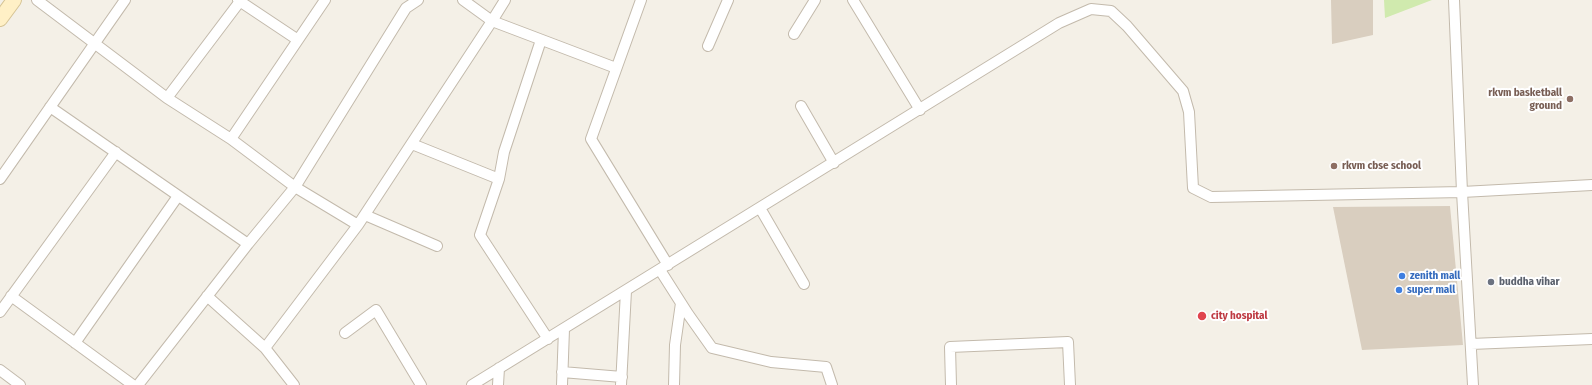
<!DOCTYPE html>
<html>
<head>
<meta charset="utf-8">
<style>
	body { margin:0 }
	canvas { display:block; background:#f4f0e7 }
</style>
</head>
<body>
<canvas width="1592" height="385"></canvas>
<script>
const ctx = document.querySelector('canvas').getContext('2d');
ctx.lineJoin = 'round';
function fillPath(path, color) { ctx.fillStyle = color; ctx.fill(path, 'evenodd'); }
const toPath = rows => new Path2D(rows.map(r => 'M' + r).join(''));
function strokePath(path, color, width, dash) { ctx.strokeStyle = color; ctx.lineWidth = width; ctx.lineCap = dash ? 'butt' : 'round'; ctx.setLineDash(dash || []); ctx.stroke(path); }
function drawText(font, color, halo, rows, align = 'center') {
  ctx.font = font + ' "Fira Sans Condensed",sans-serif'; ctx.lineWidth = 4; ctx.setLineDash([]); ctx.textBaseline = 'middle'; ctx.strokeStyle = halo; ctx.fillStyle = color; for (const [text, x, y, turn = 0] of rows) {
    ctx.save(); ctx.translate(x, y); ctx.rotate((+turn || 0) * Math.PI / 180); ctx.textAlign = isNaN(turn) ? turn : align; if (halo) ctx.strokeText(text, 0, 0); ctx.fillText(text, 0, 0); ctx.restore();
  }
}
fillPath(toPath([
	[1384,0,1432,0,1385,18]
]), '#d0eaae');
fillPath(toPath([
	[1331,0,1373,0,1373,35,1332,44],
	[1450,206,1463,345,1362,350,1333,207]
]), '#d9cebf');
const street = toPath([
	[37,0,167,98,231,139,295,187,358,225,492,21,505,0],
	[238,0,298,40],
	[463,0,492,21,616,68],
	[641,0,591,139,668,265],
	[853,0,920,110],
	[1454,0,1462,192,1473,385],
	[794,34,815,0],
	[708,46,728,0],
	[167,98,241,0],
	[801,106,834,163],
	[50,107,248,244],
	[231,139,325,0],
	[412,144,499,179,504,152,541,40],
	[0,179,125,0],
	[499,179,480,235,548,339],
	[760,208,804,284],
	[365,215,437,246],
	[660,270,688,314,712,348,771,362,826,367,832,385],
	[11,296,133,385],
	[207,296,265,348],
	[0,312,116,152],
	[345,333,376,310,421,385],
	[75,343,178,196],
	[1471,344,1592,339],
	[0,370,20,385],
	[562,372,622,377],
	[138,385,248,244,295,187,406,8,418,0],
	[294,385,265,348,358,225],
	[472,385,1059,23,1091,9,1111,11,1127,26,1183,91,1189,112,1193,188,1211,197,1462,192,1592,185],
	[498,385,499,368],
	[562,385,564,329],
	[621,385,626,291],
	[674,385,675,345,681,303],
	[951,385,950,347,1068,342,1070,385]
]);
const secondary = toPath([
	[0,19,14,0]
]);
strokePath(street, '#c3baac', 12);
strokePath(secondary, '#d6c495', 16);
strokePath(street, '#fff', 10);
strokePath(secondary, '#fff0c6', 14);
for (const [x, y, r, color] of [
	[1570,99,4,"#8d6e63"],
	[1334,166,4,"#8d6e63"],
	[1402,276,4,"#3f7fe0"],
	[1491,282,4,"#6b7280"],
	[1399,290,4,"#3f7fe0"],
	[1202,316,5,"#e0444e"]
]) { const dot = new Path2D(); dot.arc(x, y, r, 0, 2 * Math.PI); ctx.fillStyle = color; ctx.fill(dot); strokePath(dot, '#fff', 1.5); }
drawText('bold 11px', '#785e54', '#fff', [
	["rkvm basketball",1562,93],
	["ground",1562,106],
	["rkvm cbse school",1342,166,"left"]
], 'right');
drawText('bold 11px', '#366cbe', '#fff', [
	["zenith mall",1410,276],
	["super mall",1407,290]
], 'left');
drawText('bold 11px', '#5b616d', '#fff', [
	["buddha vihar",1499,282]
], 'left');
drawText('bold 11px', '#be3a42', '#fff', [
	["city hospital",1211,316]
], 'left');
</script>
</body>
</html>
